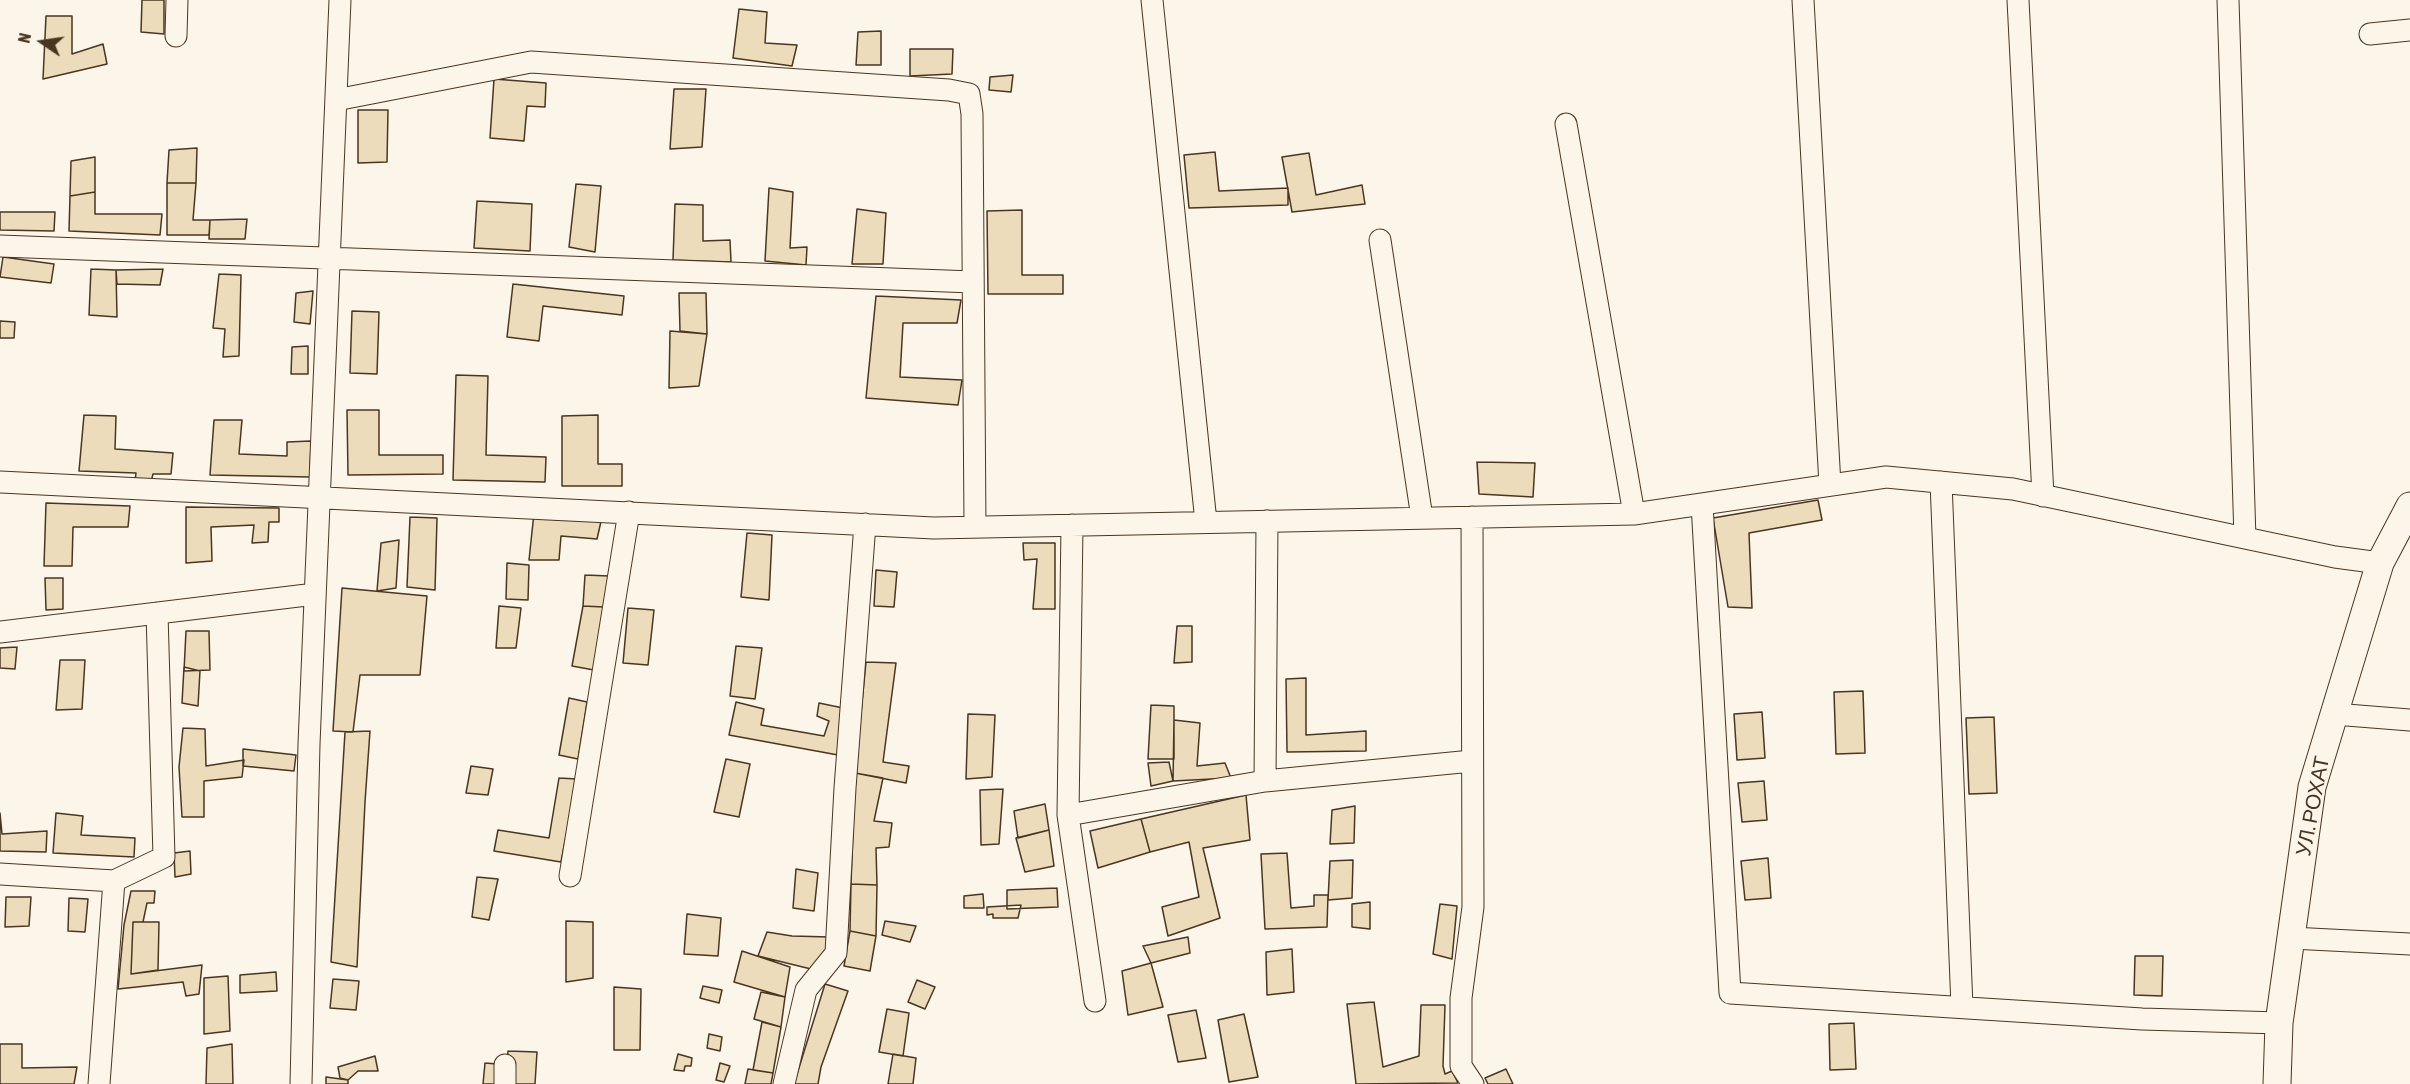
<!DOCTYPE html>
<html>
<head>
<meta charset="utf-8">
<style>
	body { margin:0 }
	#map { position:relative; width:2410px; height:1084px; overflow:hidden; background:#fbf6e9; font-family:"Asap Condensed",sans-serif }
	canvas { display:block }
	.north { position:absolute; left:12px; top:12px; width:60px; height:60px; -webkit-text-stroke:4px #fbf6e9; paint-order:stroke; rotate:283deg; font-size:16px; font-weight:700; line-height:24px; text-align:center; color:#4a3520 }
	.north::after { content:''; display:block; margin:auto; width:21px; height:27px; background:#4a3520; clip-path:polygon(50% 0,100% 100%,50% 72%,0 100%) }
</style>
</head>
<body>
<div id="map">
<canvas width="2410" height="1084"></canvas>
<div class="north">N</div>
</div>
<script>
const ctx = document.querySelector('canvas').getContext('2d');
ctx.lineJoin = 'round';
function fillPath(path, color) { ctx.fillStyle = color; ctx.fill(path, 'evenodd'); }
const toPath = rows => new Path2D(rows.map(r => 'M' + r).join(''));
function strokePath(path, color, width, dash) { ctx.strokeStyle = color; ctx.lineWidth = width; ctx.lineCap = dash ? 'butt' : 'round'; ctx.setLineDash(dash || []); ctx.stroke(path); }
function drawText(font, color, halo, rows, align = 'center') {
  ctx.font = font + ' "Asap Condensed",sans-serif'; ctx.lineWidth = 4.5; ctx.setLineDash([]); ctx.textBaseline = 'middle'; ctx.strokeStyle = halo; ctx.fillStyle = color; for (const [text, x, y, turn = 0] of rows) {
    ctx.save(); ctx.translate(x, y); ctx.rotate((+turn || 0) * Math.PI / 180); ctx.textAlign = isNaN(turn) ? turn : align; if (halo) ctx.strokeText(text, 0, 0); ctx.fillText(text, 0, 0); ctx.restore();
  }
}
const building = toPath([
	[142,0,164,0,164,34,141,32,142,0],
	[739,9,767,12,765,43,797,45,792,66,733,58,739,9],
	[46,16,72,16,72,54,103,44,107,64,43,79,46,16],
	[881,31,881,65,856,65,858,32,881,31],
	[910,49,953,49,952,74,910,76,910,49],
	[1013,75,1011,92,989,90,990,77,1013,75],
	[494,79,546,83,545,107,527,106,524,141,490,138,494,79],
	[674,89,706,89,702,147,670,149,674,89],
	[358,110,388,110,387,162,358,163,358,110],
	[197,148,196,183,167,183,169,150,197,148],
	[1215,152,1219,191,1288,188,1288,205,1189,208,1184,155,1215,152],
	[1309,153,1316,195,1362,185,1365,204,1292,212,1282,157,1309,153],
	[95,157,95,192,70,196,71,161,95,157],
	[167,183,196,183,193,220,210,220,209,235,167,235,167,183],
	[576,184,601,186,595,252,569,247,576,184],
	[769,188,793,192,790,248,807,247,806,265,765,261,769,188],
	[95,192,95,214,162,214,160,235,69,231,70,196,95,192],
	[477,201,532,204,530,251,474,248,477,201],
	[675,204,703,205,703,241,730,240,731,262,673,260,675,204],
	[857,209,886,213,883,264,852,264,857,209],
	[1022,210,1022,275,1063,275,1063,294,988,294,987,211,1022,210],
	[0,212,55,212,54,231,0,230,0,212],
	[247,219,245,239,209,239,210,220,247,219],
	[3,257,54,264,51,283,0,277,3,257],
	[91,269,116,270,117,317,89,315,91,269],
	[163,269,160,285,117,284,116,270,163,269],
	[219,274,241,275,239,356,223,357,225,329,213,328,219,274],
	[513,284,624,296,622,315,543,306,539,341,507,337,513,284],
	[313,291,310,324,294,322,296,293,313,291],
	[679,293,706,293,707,334,680,331,679,293],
	[876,296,961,300,957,323,903,323,900,377,962,380,958,405,866,398,876,296],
	[352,311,379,312,377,374,350,373,352,311],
	[0,321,15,322,14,338,0,338,0,321],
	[670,331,707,334,699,386,669,388,670,331],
	[308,346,308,374,291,374,292,347,308,346],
	[456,375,488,376,486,455,546,457,545,482,453,480,456,375],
	[347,410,379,410,379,455,443,455,443,474,348,475,347,410],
	[84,415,116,416,115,449,173,453,171,474,153,474,151,482,135,481,136,473,79,471,84,415],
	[598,415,598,464,622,464,622,486,562,486,562,416,598,415],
	[214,420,242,420,239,454,287,456,287,442,311,441,310,477,210,475,214,420],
	[1477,462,1535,463,1533,497,1479,494,1477,462],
	[1818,500,1822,520,1749,533,1752,608,1728,607,1713,518,1818,500],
	[46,503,130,506,128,527,73,527,72,566,44,566,46,503],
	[186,507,279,508,279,522,269,522,268,542,252,543,254,525,211,527,212,561,186,563,186,507],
	[534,513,602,517,597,539,561,536,559,560,529,560,534,513],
	[410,517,437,518,435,590,407,587,410,517],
	[747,533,772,535,769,600,741,597,747,533],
	[399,540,396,588,377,591,381,543,399,540],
	[1023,543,1055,543,1055,609,1033,609,1037,559,1024,560,1023,543],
	[507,563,529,565,528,600,506,599,507,563],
	[876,570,897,572,894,607,874,606,876,570],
	[585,575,609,576,604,607,583,606,585,575],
	[45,578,63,578,63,609,46,610,45,578],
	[342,588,427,596,420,675,360,675,353,732,333,731,342,588],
	[499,606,521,608,516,648,496,648,499,606],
	[583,606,604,607,594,670,572,666,583,606],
	[628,608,654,610,648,665,623,663,628,608],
	[1177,626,1192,626,1192,662,1174,663,1177,626],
	[186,631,209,631,210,670,184,671,186,631],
	[736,646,762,648,755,699,730,696,736,646],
	[17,647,15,669,0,668,0,648,17,647],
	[60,660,85,660,82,709,56,710,60,660],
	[866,662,896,663,883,762,909,766,906,783,855,773,866,662],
	[184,667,200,671,198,706,182,703,184,667],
	[1306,678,1306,735,1366,731,1366,751,1287,752,1286,679,1306,678],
	[1863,691,1865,753,1836,754,1834,692,1863,691],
	[569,698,587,702,578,759,559,755,569,698],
	[736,702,764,709,761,725,824,736,829,721,817,716,819,703,843,708,838,755,729,735,736,702],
	[1151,705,1174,706,1174,759,1148,759,1151,705],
	[1762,712,1765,758,1737,760,1734,714,1762,712],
	[968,714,995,715,992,777,966,779,968,714],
	[1994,717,1997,793,1969,794,1966,718,1994,717],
	[1174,720,1200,723,1197,766,1225,763,1231,778,1173,781,1174,720],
	[183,728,205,729,206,766,244,760,242,777,204,781,204,817,182,817,179,767,183,728],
	[370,731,365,802,357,967,331,962,345,732,370,731],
	[243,749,296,755,294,771,243,766,243,749],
	[726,759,750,764,739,817,714,812,726,759],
	[1169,762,1173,781,1151,786,1148,763,1169,762],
	[471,766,493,769,488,795,466,793,471,766],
	[855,773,883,778,874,821,892,823,889,847,876,848,877,885,851,884,855,773],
	[559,778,577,779,561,862,494,851,498,830,549,838,559,778],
	[1764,781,1767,820,1742,822,1738,783,1764,781],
	[1003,789,999,844,981,845,980,790,1003,789],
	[1246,795,1250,840,1203,848,1220,918,1168,936,1162,907,1199,897,1189,842,1150,852,1141,819,1246,795],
	[1045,804,1049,830,1018,838,1014,811,1045,804],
	[1355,806,1354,843,1330,844,1332,810,1355,806],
	[0,813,2,834,47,831,46,852,0,851,0,813],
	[56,813,83,816,81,835,135,838,134,857,53,853,56,813],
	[1141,819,1150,852,1098,868,1090,831,1141,819],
	[1049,830,1054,866,1025,872,1016,838,1049,830],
	[190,851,191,874,175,877,174,853,190,851],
	[1287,853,1291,908,1314,906,1314,895,1328,895,1327,927,1265,929,1261,854,1287,853],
	[1768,858,1771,898,1745,900,1741,861,1768,858],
	[1353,860,1352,898,1328,900,1330,861,1353,860],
	[796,869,818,873,814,911,793,908,796,869],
	[477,877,498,879,489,920,472,917,477,877],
	[851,884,877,885,876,936,850,931,851,884],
	[1057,888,1058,907,1007,909,1007,890,1057,888],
	[131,891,155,891,154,903,147,903,143,922,133,922,131,974,202,965,199,994,186,996,183,982,118,989,124,925,131,891],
	[983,894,984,908,964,908,964,896,983,894],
	[6,897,31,897,29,926,5,927,6,897],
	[69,898,88,899,85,932,68,931,69,898],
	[1370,902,1370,929,1352,927,1352,904,1370,902],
	[1440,904,1457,906,1452,959,1433,954,1440,904],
	[1021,905,1018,918,993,918,993,914,987,915,987,907,1021,905],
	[687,914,721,918,718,956,684,954,687,914],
	[566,921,593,922,593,978,566,982,566,921],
	[885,921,916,926,910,942,882,935,885,921],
	[133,922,159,922,158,970,131,974,133,922],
	[850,931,876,936,870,971,844,966,850,931],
	[767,932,792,936,830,937,826,954,815,970,758,956,767,932],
	[1188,937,1190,953,1151,963,1143,946,1188,937],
	[1292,949,1294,992,1267,995,1266,952,1292,949],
	[742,951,790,967,785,997,734,982,742,951],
	[2135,956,2163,956,2162,996,2134,995,2135,956],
	[1151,963,1163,1007,1128,1015,1122,971,1151,963],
	[276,972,277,991,240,993,240,975,276,972],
	[228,976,230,1031,204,1034,204,978,228,976],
	[333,979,359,981,356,1010,330,1008,333,979],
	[917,980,935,987,925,1009,908,1002,917,980],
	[825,984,848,991,821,1067,818,1084,794,1084,825,984],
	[703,986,722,990,719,1003,700,998,703,986],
	[614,987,641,989,640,1050,614,1050,614,987],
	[761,992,785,997,781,1027,754,1019,761,992],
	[1374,1002,1383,1067,1419,1056,1421,1005,1445,1005,1443,1066,1445,1074,1452,1071,1458,1083,1356,1084,1347,1004,1374,1002],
	[887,1009,909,1013,903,1056,879,1052,887,1009],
	[1196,1010,1206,1058,1178,1062,1168,1015,1196,1010],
	[1244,1014,1258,1077,1229,1082,1218,1020,1244,1014],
	[762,1022,781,1027,773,1073,753,1070,762,1022],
	[1854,1023,1856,1069,1830,1070,1829,1024,1854,1023],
	[709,1034,722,1037,720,1051,707,1048,709,1034],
	[0,1044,22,1044,22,1068,77,1067,74,1084,0,1084,0,1044],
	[232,1044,233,1084,206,1084,207,1048,232,1044],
	[508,1051,537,1052,535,1084,506,1084,508,1051],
	[678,1054,692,1058,691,1066,685,1066,684,1071,674,1070,678,1054],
	[893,1054,916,1058,913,1084,888,1084,893,1054],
	[375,1056,378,1071,358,1071,348,1080,340,1078,338,1067,375,1056],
	[485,1063,497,1064,497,1084,483,1084,485,1063],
	[720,1063,730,1066,724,1082,716,1080,720,1063],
	[748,1069,773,1073,771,1084,745,1084,748,1069],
	[1506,1069,1513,1084,1488,1084,1485,1078,1506,1069],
	[326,1077,348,1080,348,1084,326,1084,326,1077]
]);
fillPath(building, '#ecdcbc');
strokePath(building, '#4a3520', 1.5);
const minor = toPath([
	[1152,0,1206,522],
	[1803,0,1830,485],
	[2018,0,2043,496],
	[2228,0,2245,538],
	[2370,34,2410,30],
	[176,36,177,0],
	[336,100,531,62,949,90,969,94,972,114,975,527],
	[1566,124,1634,514],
	[1380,240,1422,518],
	[0,246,973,282],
	[0,482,934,528,1634,514,1886,477,2013,489,2335,557,2380,563],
	[1941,482,1962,1007],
	[1702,504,1730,993,2142,1019,2279,1023],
	[1472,517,1473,907,1461,998,1461,1066,1473,1084],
	[1072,525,1068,815,1095,1001],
	[0,632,315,594],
	[2334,714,2410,720],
	[1265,781,1267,521],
	[1068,815,1265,781,1472,761],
	[0,874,114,881],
	[570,876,629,512],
	[2291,938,2410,944],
	[99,1084,114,881,164,857,157,613],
	[301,1084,309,744,340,0],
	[505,1084,505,1065],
	[784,1084,806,990,836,953,845,788,865,524]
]);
const major = toPath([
	[2277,1084,2279,1023,2312,787,2380,563,2410,506]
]);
strokePath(minor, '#4a3520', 23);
strokePath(major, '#4a3520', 29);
strokePath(minor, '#fbf6e9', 21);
strokePath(major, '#fbf6e9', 27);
drawText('21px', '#4a3520', '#fbf6e9', [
	["УЛ. РОХАТ",2313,806,-79]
]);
</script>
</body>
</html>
